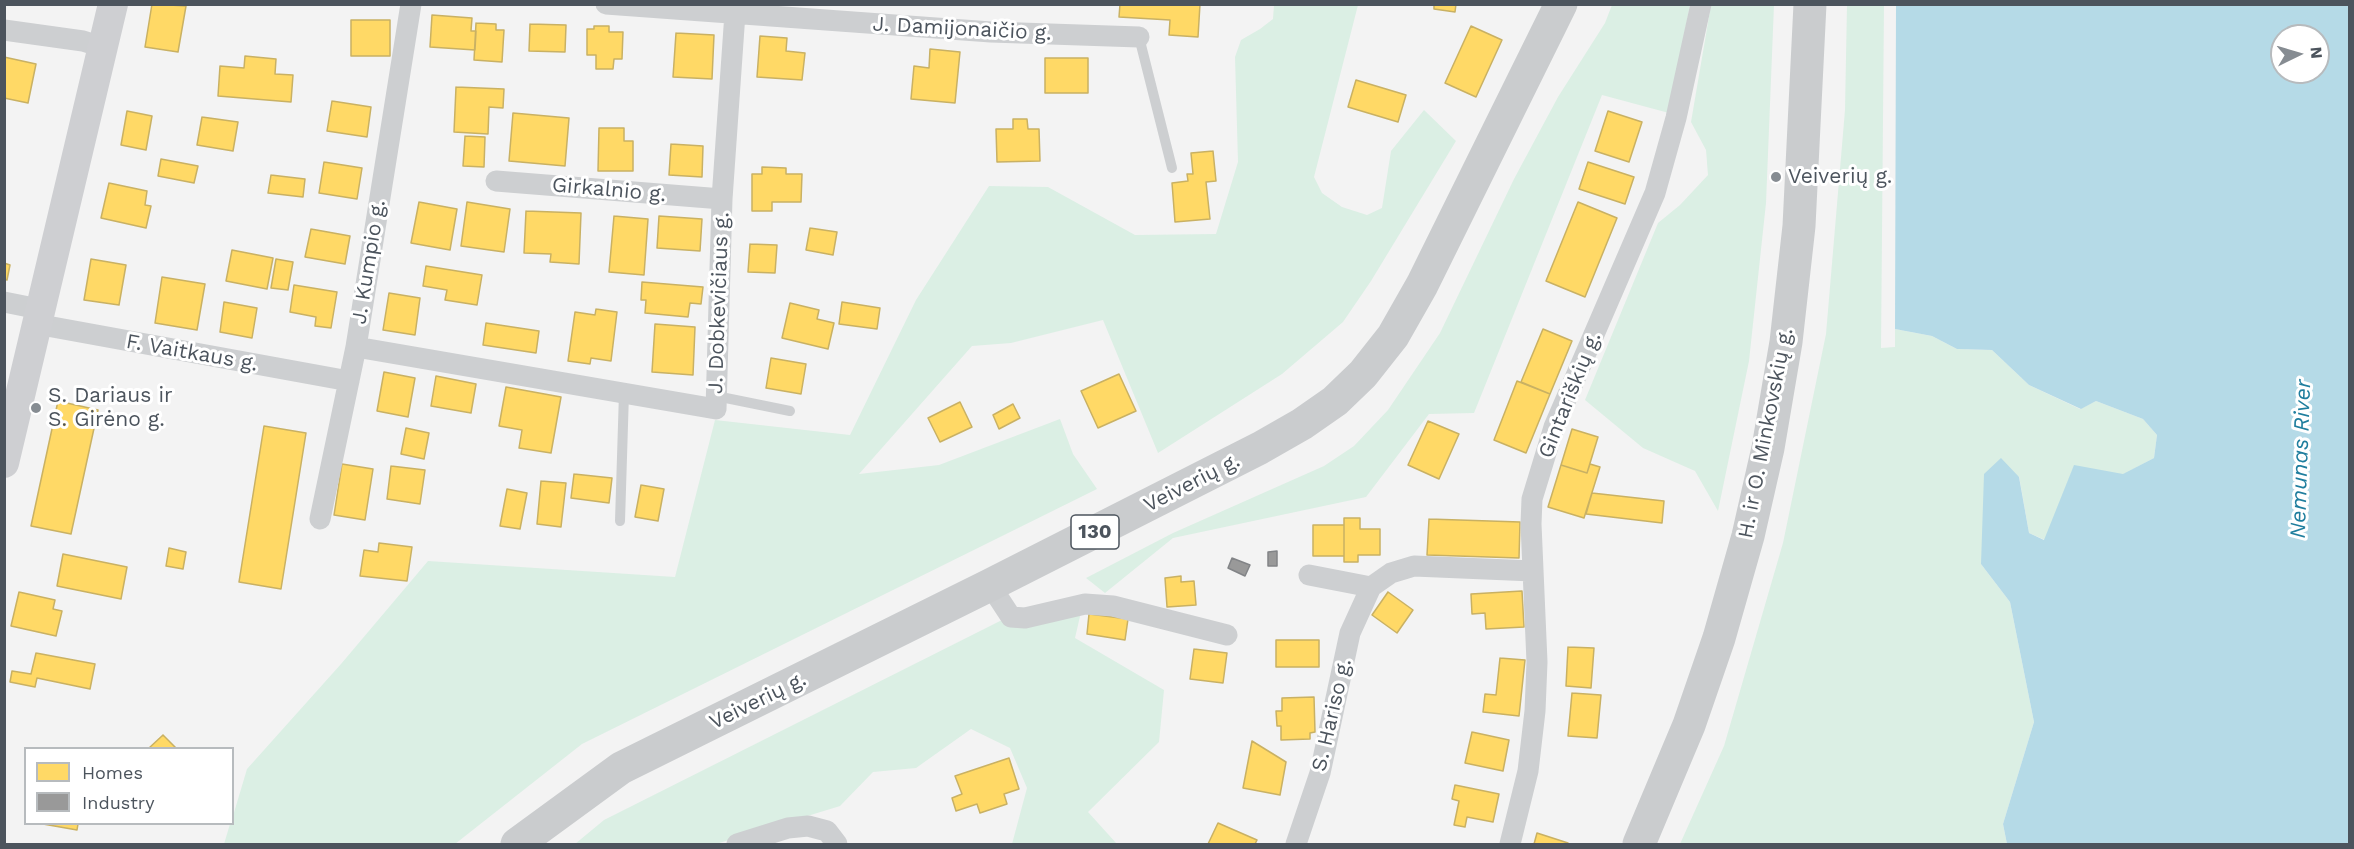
<!DOCTYPE html>
<html>
<head>
<meta charset="utf-8">
<style>
	body { margin:0 }
	#map { position:relative; width:2354px; height:849px; overflow:hidden; background:#f3f3f3; font-family:"Work Sans",sans-serif }
	canvas { display:block }
	.frame { position:absolute; inset:0; border:6px solid #4c545d; pointer-events:none }
	.legend { position:absolute; left:24px; top:747px; width:210px; height:78px; box-sizing:border-box; background:#fff; border:2px solid #b7bbbe; margin:0; padding:8px 10px; list-style:none; font-size:18px; color:#4c545d }
	.legend li { display:flex; align-items:center; gap:12px; height:30px }
	.legend b { width:30px; border:2px solid #b7bbbe }
	.north { position:absolute; left:2270px; top:24px; width:60px; height:60px; box-sizing:border-box; background:#fff; border:2px solid #b7bbbe; border-radius:50%; rotate:85deg; font-size:16px; font-weight:700; line-height:24px; text-align:center; color:#4c545d }
	.north::after { content:''; display:block; margin:auto; width:21px; height:27px; background:#868c92; clip-path:polygon(50% 0,100% 100%,50% 72%,0 100%) }
</style>
</head>
<body>
<div id="map">
<canvas width="2354" height="849"></canvas>
<div class="frame"></div>
<ul class="legend">
<li><b style="height:16px;background:#ffd966"></b>Homes</li>
<li><b style="height:16px;background:#999"></b>Industry</li>
</ul>
<div class="north">N</div>
</div>
<script>
const ctx = document.querySelector('canvas').getContext('2d');
ctx.lineJoin = 'round';
function fillPath(path, color) { ctx.fillStyle = color; ctx.fill(path, 'evenodd'); }
const toPath = rows => new Path2D(rows.map(r => 'M' + r).join(''));
function strokePath(path, color, width, dash) { ctx.strokeStyle = color; ctx.lineWidth = width; ctx.lineCap = dash ? 'butt' : 'round'; ctx.setLineDash(dash || []); ctx.stroke(path); }
function drawText(font, color, halo, rows, align = 'center') {
  ctx.font = font + ' "Work Sans",sans-serif'; ctx.lineWidth = 6; ctx.setLineDash([]); ctx.textBaseline = 'middle'; ctx.strokeStyle = halo; ctx.fillStyle = color; for (const [text, x, y, turn = 0] of rows) {
    ctx.save(); ctx.translate(x, y); ctx.rotate((+turn || 0) * Math.PI / 180); ctx.textAlign = isNaN(turn) ? turn : align; if (halo) ctx.strokeText(text, 0, 0); ctx.fillText(text, 0, 0); ctx.restore();
  }
}
fillPath(toPath([
	[1274,5,1358,5,1314,177,1322,193,1342,207,1367,215,1382,208,1391,151,1424,110,1456,141,1371,281,1343,322,1282,374,1158,453,1103,320,1011,343,972,346,859,474,939,465,1060,419,1073,454,1097,489,582,744,455,844,224,844,230,824,232,824,233,816,247,769,341,664,428,561,675,577,715,420,850,435,916,300,989,186,1048,187,1135,235,1216,234,1238,162,1235,57,1241,40,1260,29,1273,19],
	[1612,5,1690,5,1669,113,1602,95,1474,413,1429,414,1366,497,1173,538,1105,593,1086,578,1173,533,1324,466,1354,446,1388,410,1440,333,1514,179,1558,97,1605,23],
	[1711,5,1774,5,1766,203,1749,361,1718,511,1695,471,1643,448,1585,400,1658,223,1680,205,1708,175,1706,150,1691,122],
	[1847,5,1884,5,1881,348,1895,347,1895,329,1932,336,1957,349,1992,350,2029,385,2080,409,2096,401,2143,419,2157,435,2154,458,2122,475,2074,466,2045,540,2029,533,2019,476,1981,564,2010,602,2034,722,2003,824,2007,844,1680,844,1724,746,1783,543,1826,334,1845,110],
	[1081,612,1075,638,1164,690,1159,742,1088,812,1117,844,1012,844,1027,788,1010,748,971,729,916,768,873,772,840,806,716,844,575,844,604,820,1004,619]
]), '#dbefe4');
fillPath(toPath([
	[1896,5,2349,5,2349,844,2007,844,2003,824,2034,722,2010,602,1981,564,1984,474,2001,458,2019,477,2029,533,2044,540,2074,465,2123,474,2154,458,2157,435,2143,419,2096,401,2081,409,2029,385,1992,350,1957,349,1932,336,1895,329],
	[2282,36,2318,36,2318,72,2282,72]
]), '#b5dae7');
const homes = toPath([
	[152,4,186,6,178,52,145,47,152,4],
	[1120,4,1200,4,1198,37,1169,35,1170,20,1119,17,1120,4],
	[1434,4,1456,4,1455,12,1434,9,1434,4],
	[432,15,472,18,471,31,476,31,475,50,430,47,432,15],
	[351,20,390,20,390,56,351,56,351,20],
	[476,23,496,24,496,30,504,30,502,62,474,60,476,23],
	[530,24,566,25,565,52,529,51,530,24],
	[594,26,609,26,609,32,623,32,622,59,614,59,613,69,596,69,596,55,587,55,587,29,594,29,594,26],
	[1471,26,1502,40,1476,97,1445,83,1471,26],
	[676,33,714,35,712,79,673,77,676,33],
	[760,36,787,38,786,51,805,53,802,80,757,77,760,36],
	[930,49,960,52,955,103,911,99,914,66,929,68,930,49],
	[245,56,276,59,275,74,293,75,291,102,218,96,220,66,244,68,245,56],
	[4,57,36,64,28,103,4,98,4,57],
	[1045,58,1088,58,1088,93,1045,93,1045,58],
	[1356,80,1406,95,1398,122,1348,107,1356,80],
	[456,87,504,89,503,108,489,107,488,134,454,132,456,87],
	[332,101,371,107,367,137,327,131,332,101],
	[127,111,152,116,146,150,121,145,127,111],
	[1608,111,1642,122,1629,162,1595,151,1608,111],
	[513,113,569,118,565,166,509,161,513,113],
	[202,117,238,122,233,151,197,145,202,117],
	[1013,119,1027,119,1028,129,1039,129,1040,161,997,162,996,129,1013,129,1013,119],
	[599,128,624,128,624,141,633,141,633,171,598,171,599,128],
	[465,136,485,137,484,167,463,166,465,136],
	[671,144,703,146,702,177,669,175,671,144],
	[1213,151,1216,181,1206,182,1210,219,1175,222,1172,183,1188,181,1187,174,1193,174,1191,153,1213,151],
	[161,159,198,166,194,183,158,176,161,159],
	[324,162,362,168,357,199,319,193,324,162],
	[1588,162,1634,177,1625,204,1579,189,1588,162],
	[762,167,786,168,786,174,802,174,801,202,772,202,772,211,752,211,752,174,762,174,762,167],
	[271,175,305,179,303,197,268,193,271,175],
	[109,183,147,191,145,205,151,206,146,228,101,218,109,183],
	[419,202,457,209,450,250,411,243,419,202],
	[467,202,510,209,504,252,461,246,467,202],
	[1578,202,1617,218,1585,297,1546,281,1578,202],
	[526,211,581,213,579,264,550,262,551,254,524,253,526,211],
	[614,216,648,219,644,275,609,272,614,216],
	[659,216,702,219,700,251,657,248,659,216],
	[810,228,837,232,833,255,806,250,810,228],
	[311,229,350,236,345,264,305,257,311,229],
	[750,244,777,245,775,273,748,272,750,244],
	[232,250,273,258,267,289,226,281,232,250],
	[91,259,126,265,119,305,84,300,91,259],
	[276,259,293,262,288,290,271,288,276,259],
	[4,263,10,265,7,280,4,279,4,263],
	[426,266,482,275,477,305,445,300,447,290,423,286,426,266],
	[162,277,205,284,197,330,155,323,162,277],
	[642,282,703,287,701,304,690,303,688,317,645,313,646,300,641,300,642,282],
	[294,285,337,292,331,328,315,326,316,317,290,312,294,285],
	[389,293,420,298,415,335,383,330,389,293],
	[224,302,257,308,252,338,220,332,224,302],
	[842,302,880,308,877,329,839,324,842,302],
	[790,303,819,310,817,319,834,323,828,349,782,338,790,303],
	[596,309,617,312,611,361,591,358,590,364,568,361,575,312,595,315,596,309],
	[486,323,539,331,536,353,483,345,486,323],
	[655,324,695,327,693,375,652,372,655,324],
	[1543,329,1572,341,1550,394,1521,382,1543,329],
	[771,358,806,364,801,394,766,388,771,358],
	[384,372,415,378,408,417,377,411,384,372],
	[1119,374,1136,411,1098,428,1081,391,1119,374],
	[436,376,476,384,471,413,431,406,436,376],
	[1517,381,1550,394,1526,453,1494,440,1517,381],
	[506,387,561,397,551,453,519,448,522,430,499,426,506,387],
	[58,401,98,410,71,534,31,526,58,401],
	[960,402,972,427,940,442,928,418,960,402],
	[1013,404,1020,418,999,429,993,415,1013,404],
	[1428,421,1459,434,1439,479,1408,465,1428,421],
	[264,426,306,433,281,589,239,582,264,426],
	[406,428,429,433,424,459,401,454,406,428],
	[1572,429,1598,437,1587,473,1561,465,1572,429],
	[342,464,373,469,365,520,334,515,342,464],
	[1590,464,1600,467,1584,518,1548,507,1561,465,1587,473,1590,464],
	[391,466,425,470,420,504,387,499,391,466],
	[574,474,612,478,609,503,571,498,574,474],
	[541,481,566,483,561,527,537,524,541,481],
	[641,485,664,489,658,521,635,517,641,485],
	[507,489,527,493,520,529,500,526,507,489],
	[1592,493,1664,501,1662,523,1586,514,1592,493],
	[1344,518,1360,518,1360,529,1380,529,1380,555,1358,555,1358,562,1344,562,1344,518],
	[1429,519,1520,522,1519,558,1427,555,1429,519],
	[1313,525,1344,525,1344,556,1313,556,1313,525],
	[379,543,412,547,407,581,360,576,364,550,378,552,379,543],
	[169,548,186,552,183,569,166,566,169,548],
	[63,554,127,567,121,599,57,586,63,554],
	[1181,576,1181,582,1194,581,1196,605,1167,607,1165,578,1181,576],
	[1522,591,1524,627,1486,629,1485,613,1472,614,1471,594,1522,591],
	[19,592,55,600,53,609,62,611,56,636,11,626,19,592],
	[1388,592,1413,610,1397,633,1372,615,1388,592],
	[1089,614,1128,619,1125,640,1087,634,1089,614],
	[1276,640,1319,640,1319,667,1276,667,1276,640],
	[1568,647,1594,648,1591,688,1566,686,1568,647],
	[1194,649,1227,653,1223,683,1190,679,1194,649],
	[36,653,95,664,90,689,37,678,35,687,10,682,12,671,31,674,36,653],
	[1500,658,1525,660,1519,716,1483,712,1485,694,1496,695,1500,658],
	[1572,693,1601,695,1597,738,1568,736,1572,693],
	[1314,697,1315,732,1310,733,1310,739,1281,740,1281,726,1277,726,1276,711,1282,711,1282,698,1314,697],
	[1472,732,1509,740,1503,771,1465,763,1472,732],
	[163,735,176,748,149,748,163,735],
	[1252,741,1286,762,1280,795,1243,788,1252,741],
	[1009,758,1019,789,1004,794,1007,804,980,813,977,804,956,811,952,798,962,794,955,776,1009,758],
	[1455,785,1499,794,1493,822,1467,817,1465,827,1454,825,1459,801,1452,799,1455,785],
	[1218,823,1257,840,1255,844,1208,844,1218,823],
	[43,824,78,824,77,830,43,824],
	[1537,833,1568,843,1568,844,1534,844,1537,833]
]);
fillPath(homes, '#ffd966');
strokePath(homes, '#c9b163', 1.5);
const industry = toPath([
	[1277,551,1277,566,1268,566,1268,552,1277,551],
	[1232,558,1250,565,1245,576,1228,568,1232,558]
]);
fillPath(industry, '#999');
strokePath(industry, '#828487', 1.5);
strokePath(toPath([
	[1139,37,1172,168],
	[716,396,790,411],
	[620,521,624,393]
]), '#cdcfd1', 10);
strokePath(toPath([
	[606,4,991,32,1139,37],
	[4,30,83,41,102,47],
	[496,181,722,199],
	[4,302,39,309],
	[36,324,349,381],
	[356,347,716,409,722,199,735,13],
	[320,519,356,347,411,4],
	[1309,575,1371,587,1391,573,1414,566,1533,571],
	[990,585,1011,617,1025,618,1085,604,1113,606,1227,635],
	[737,844,788,828,808,826,827,831,837,844],
	[1296,844,1320,773,1350,633,1371,587],
	[1510,844,1528,771,1535,711,1537,662,1531,524,1532,499,1554,427,1655,193,1676,118,1701,4]
]), '#cdcfd1', 21);
strokePath(toPath([
	[4,463,113,4]
]), '#cecfd2', 30);
strokePath(toPath([
	[517,844,621,768,990,585,1260,448,1302,424,1335,401,1363,374,1393,336,1422,285,1561,4],
	[1639,844,1689,725,1719,638,1748,536,1768,448,1786,342,1799,226,1810,4]
]), '#caccce', 33);
for (const [x, y, r, color] of [
	[1776,177,6,"#868c92"],
	[36,408,6,"#868c92"]
]) { const dot = new Path2D(); dot.arc(x, y, r, 0, 2 * Math.PI); ctx.fillStyle = color; ctx.fill(dot); strokePath(dot, '#fff', 2); }
for (const [x, y, w] of [
	[1095,532,48]
]) { const box = new Path2D(); box.roundRect(x - w / 2, y - 17, w, 34, 4.5); ctx.fillStyle = '#fff'; ctx.fill(box); strokePath(box, '#4c545d', 1.5); }
drawText('bold 20px', '#4c545d', null, [
	["130",1095,532]
]);
drawText('21px', '#4c545d', '#fff', [
	["J. Damijonaičio g.",962,29,3],
	["Girkalnio g.",609,190,5],
	["J. Kumpio g.",369,262,-81],
	["J. Dobkevičiaus g.",719,303,-88],
	["F. Vaitkaus g.",192,353,10],
	["Gintariškių g.",1570,395,-68],
	["H. ir O. Minkovskių g.",1766,433,-79],
	["Veiverių g.",1192,483,-27],
	["Veiverių g.",758,701,-26],
	["S. Hariso g.",1332,715,-77]
]);
drawText('21px', '#4c545d', '#fff', [
	["Veiverių g.",1788,177],
	["S. Dariaus ir",48,396],
	["S. Girėno g.",48,420]
], 'left');
drawText('italic 22px', '#1f7e9e', '#fff', [
	["Nemunas River",2301,459,-88]
]);
</script>
</body>
</html>
